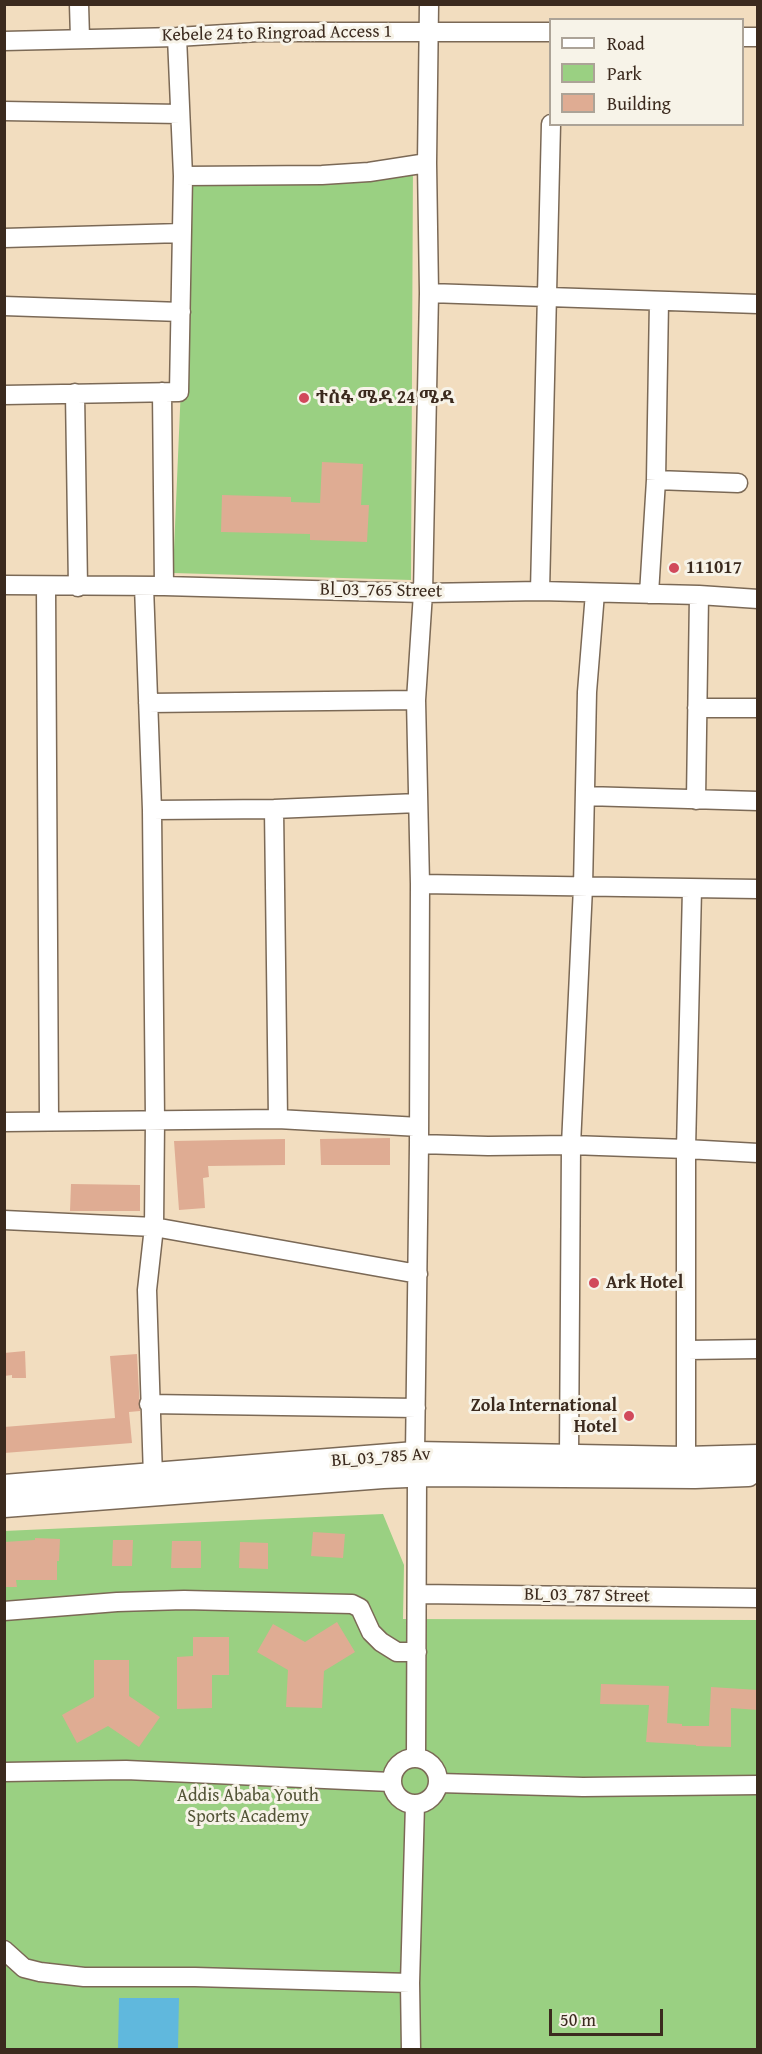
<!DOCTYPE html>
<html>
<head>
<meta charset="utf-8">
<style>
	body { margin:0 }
	#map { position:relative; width:762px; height:2054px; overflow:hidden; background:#f2ddbf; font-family:"Gentium Book Plus",serif }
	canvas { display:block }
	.frame { position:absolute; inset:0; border:6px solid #3b2a1e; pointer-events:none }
	.legend { position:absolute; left:549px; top:18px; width:195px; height:108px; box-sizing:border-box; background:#f7f3e8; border:2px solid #aca397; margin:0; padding:8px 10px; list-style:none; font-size:18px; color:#3b2a1e }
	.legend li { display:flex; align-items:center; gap:12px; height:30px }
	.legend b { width:30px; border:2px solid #aca397 }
	.scale { position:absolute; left:549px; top:2009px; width:114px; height:27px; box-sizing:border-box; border:3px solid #3b2a1e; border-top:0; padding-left:8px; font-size:18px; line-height:21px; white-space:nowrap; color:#3b2a1e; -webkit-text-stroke:4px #f7f3e8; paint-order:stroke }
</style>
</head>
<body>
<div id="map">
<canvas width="762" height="2054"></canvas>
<div class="frame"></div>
<ul class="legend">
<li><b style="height:8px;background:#fff"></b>Road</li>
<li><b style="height:16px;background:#9ad082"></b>Park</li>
<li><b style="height:16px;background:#dfac93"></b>Building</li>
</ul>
<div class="scale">50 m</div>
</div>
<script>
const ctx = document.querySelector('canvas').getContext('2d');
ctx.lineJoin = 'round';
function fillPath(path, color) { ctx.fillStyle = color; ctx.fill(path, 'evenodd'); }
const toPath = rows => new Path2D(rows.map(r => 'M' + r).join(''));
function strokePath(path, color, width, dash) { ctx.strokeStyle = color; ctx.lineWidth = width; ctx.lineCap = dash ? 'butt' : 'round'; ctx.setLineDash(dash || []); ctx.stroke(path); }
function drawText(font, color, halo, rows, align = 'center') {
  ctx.font = font + ' "Gentium Book Plus","Noto Serif Ethiopic",serif'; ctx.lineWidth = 6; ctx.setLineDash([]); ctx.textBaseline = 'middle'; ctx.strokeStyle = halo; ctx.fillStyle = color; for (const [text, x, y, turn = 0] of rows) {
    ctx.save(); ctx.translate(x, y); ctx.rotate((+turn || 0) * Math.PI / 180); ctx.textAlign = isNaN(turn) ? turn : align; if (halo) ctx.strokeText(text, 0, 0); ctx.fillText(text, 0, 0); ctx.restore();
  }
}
fillPath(toPath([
	[413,161,411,580,173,573,190,176],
	[383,1514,404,1565,403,1619,757,1620,757,2049,5,2049,4,1531]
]), '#9ad082');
fillPath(toPath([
	[119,1998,179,1998,178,2049,118,2049]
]), '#60b8dd');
fillPath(toPath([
	[322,462,363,464,361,505,369,505,367,542,310,540,310,534,221,532,222,495,291,497,291,502,320,503],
	[390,1138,390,1165,321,1165,320,1139],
	[285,1139,285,1165,208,1166,209,1177,203,1178,205,1208,179,1210,174,1141],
	[71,1184,140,1185,140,1211,70,1211],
	[25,1351,26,1378,12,1378,12,1375,4,1376,4,1353],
	[137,1354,140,1411,129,1412,132,1443,4,1453,4,1427,115,1418,110,1356],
	[313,1532,345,1534,343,1558,311,1556],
	[35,1538,60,1539,59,1561,57,1561,57,1580,16,1580,17,1587,4,1587,4,1542,35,1540],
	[113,1540,133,1540,132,1566,112,1566],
	[172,1541,201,1541,201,1568,171,1568],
	[240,1542,268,1543,268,1569,239,1568],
	[337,1622,355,1652,324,1671,322,1708,286,1707,288,1670,257,1652,273,1624,305,1642],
	[193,1637,229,1637,229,1675,212,1675,212,1708,177,1709,177,1657,193,1656],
	[94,1660,129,1660,129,1696,160,1717,139,1747,108,1726,77,1743,62,1715,94,1697],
	[601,1684,669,1686,667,1723,682,1724,682,1726,709,1726,711,1687,758,1690,758,1710,731,1708,731,1747,696,1746,696,1745,646,1742,649,1705,600,1704]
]), '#dfac93');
const minor = toPath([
	[79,4,80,38],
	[742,37,758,37],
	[4,41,177,37,258,32,550,32],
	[4,111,180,114],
	[183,176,322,175,369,172,427,163],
	[4,238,182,233],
	[429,293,758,304],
	[4,306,181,312],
	[162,392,164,586],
	[75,393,78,587],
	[4,395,179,392,183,176,177,37],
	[656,480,738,483],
	[4,585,164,586,423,593,540,591,699,595,758,599],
	[144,586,152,810,155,1120,154,1227,147,1290,153,1477],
	[46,587,49,1121],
	[540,591,551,124],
	[649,594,656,480,659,301],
	[148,703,416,700],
	[697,708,758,708],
	[585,796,758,801],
	[696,800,699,595],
	[274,809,278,1119],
	[152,810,274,809,418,803],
	[420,884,758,889],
	[4,1122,278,1119,419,1127],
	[419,1144,488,1146,571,1145,686,1149,758,1153],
	[4,1220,154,1227,418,1274],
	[687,1350,758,1349],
	[149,1404,416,1408],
	[569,1456,571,1145,583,887,587,692,595,593],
	[686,1459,686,1149,692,889],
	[417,1594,758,1598],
	[4,1611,117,1602,184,1600,352,1604,360,1608,371,1632,381,1642,397,1652,417,1652],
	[416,1757,417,1475,415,1454,419,1144,420,884,416,700,423,593,429,293,427,163,429,4],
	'392 1781a23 23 0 1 1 46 0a23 23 0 1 1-46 0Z',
	[4,1772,126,1770,391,1782],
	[439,1783,583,1787,758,1785],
	[4,1950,24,1968,40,1972,84,1977,195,1977,410,1983],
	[411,2050,410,1983,415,1804]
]);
const major = toPath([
	[4,1487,415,1454,686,1459,758,1457],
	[4,1505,383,1476,432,1474,695,1476,748,1474]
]);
strokePath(minor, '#7b6956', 21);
strokePath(major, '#7b6956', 27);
strokePath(minor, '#fff', 18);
strokePath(major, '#fff', 24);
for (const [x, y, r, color] of [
	[304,398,6,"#d1495b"],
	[674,568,6,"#d1495b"],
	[594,1283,6,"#d1495b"],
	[629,1416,6,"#d1495b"]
]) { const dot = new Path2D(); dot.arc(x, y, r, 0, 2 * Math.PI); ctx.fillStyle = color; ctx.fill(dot); strokePath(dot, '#f7f3e8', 2); }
drawText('18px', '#3b2a1e', '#f7f3e8', [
	["Kebele 24 to Ringroad Access 1",277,34,-1],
	["Bl_03_765 Street",381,591,1],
	["BL_03_785 Av",381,1458,-4],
	["BL_03_787 Street",587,1596,1]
]);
drawText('bold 18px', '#3b2a1e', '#f7f3e8', [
	["ተስፋ ሜዳ 24 ሜዳ",316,398],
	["111017",686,568],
	["Ark Hotel",606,1283],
	["Zola International",617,1406,"right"],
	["Hotel",617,1427,"right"]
], 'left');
drawText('18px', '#535437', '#f7f3e8', [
	["Addis Ababa Youth",248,1796],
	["Sports Academy",248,1817]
]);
</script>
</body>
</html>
